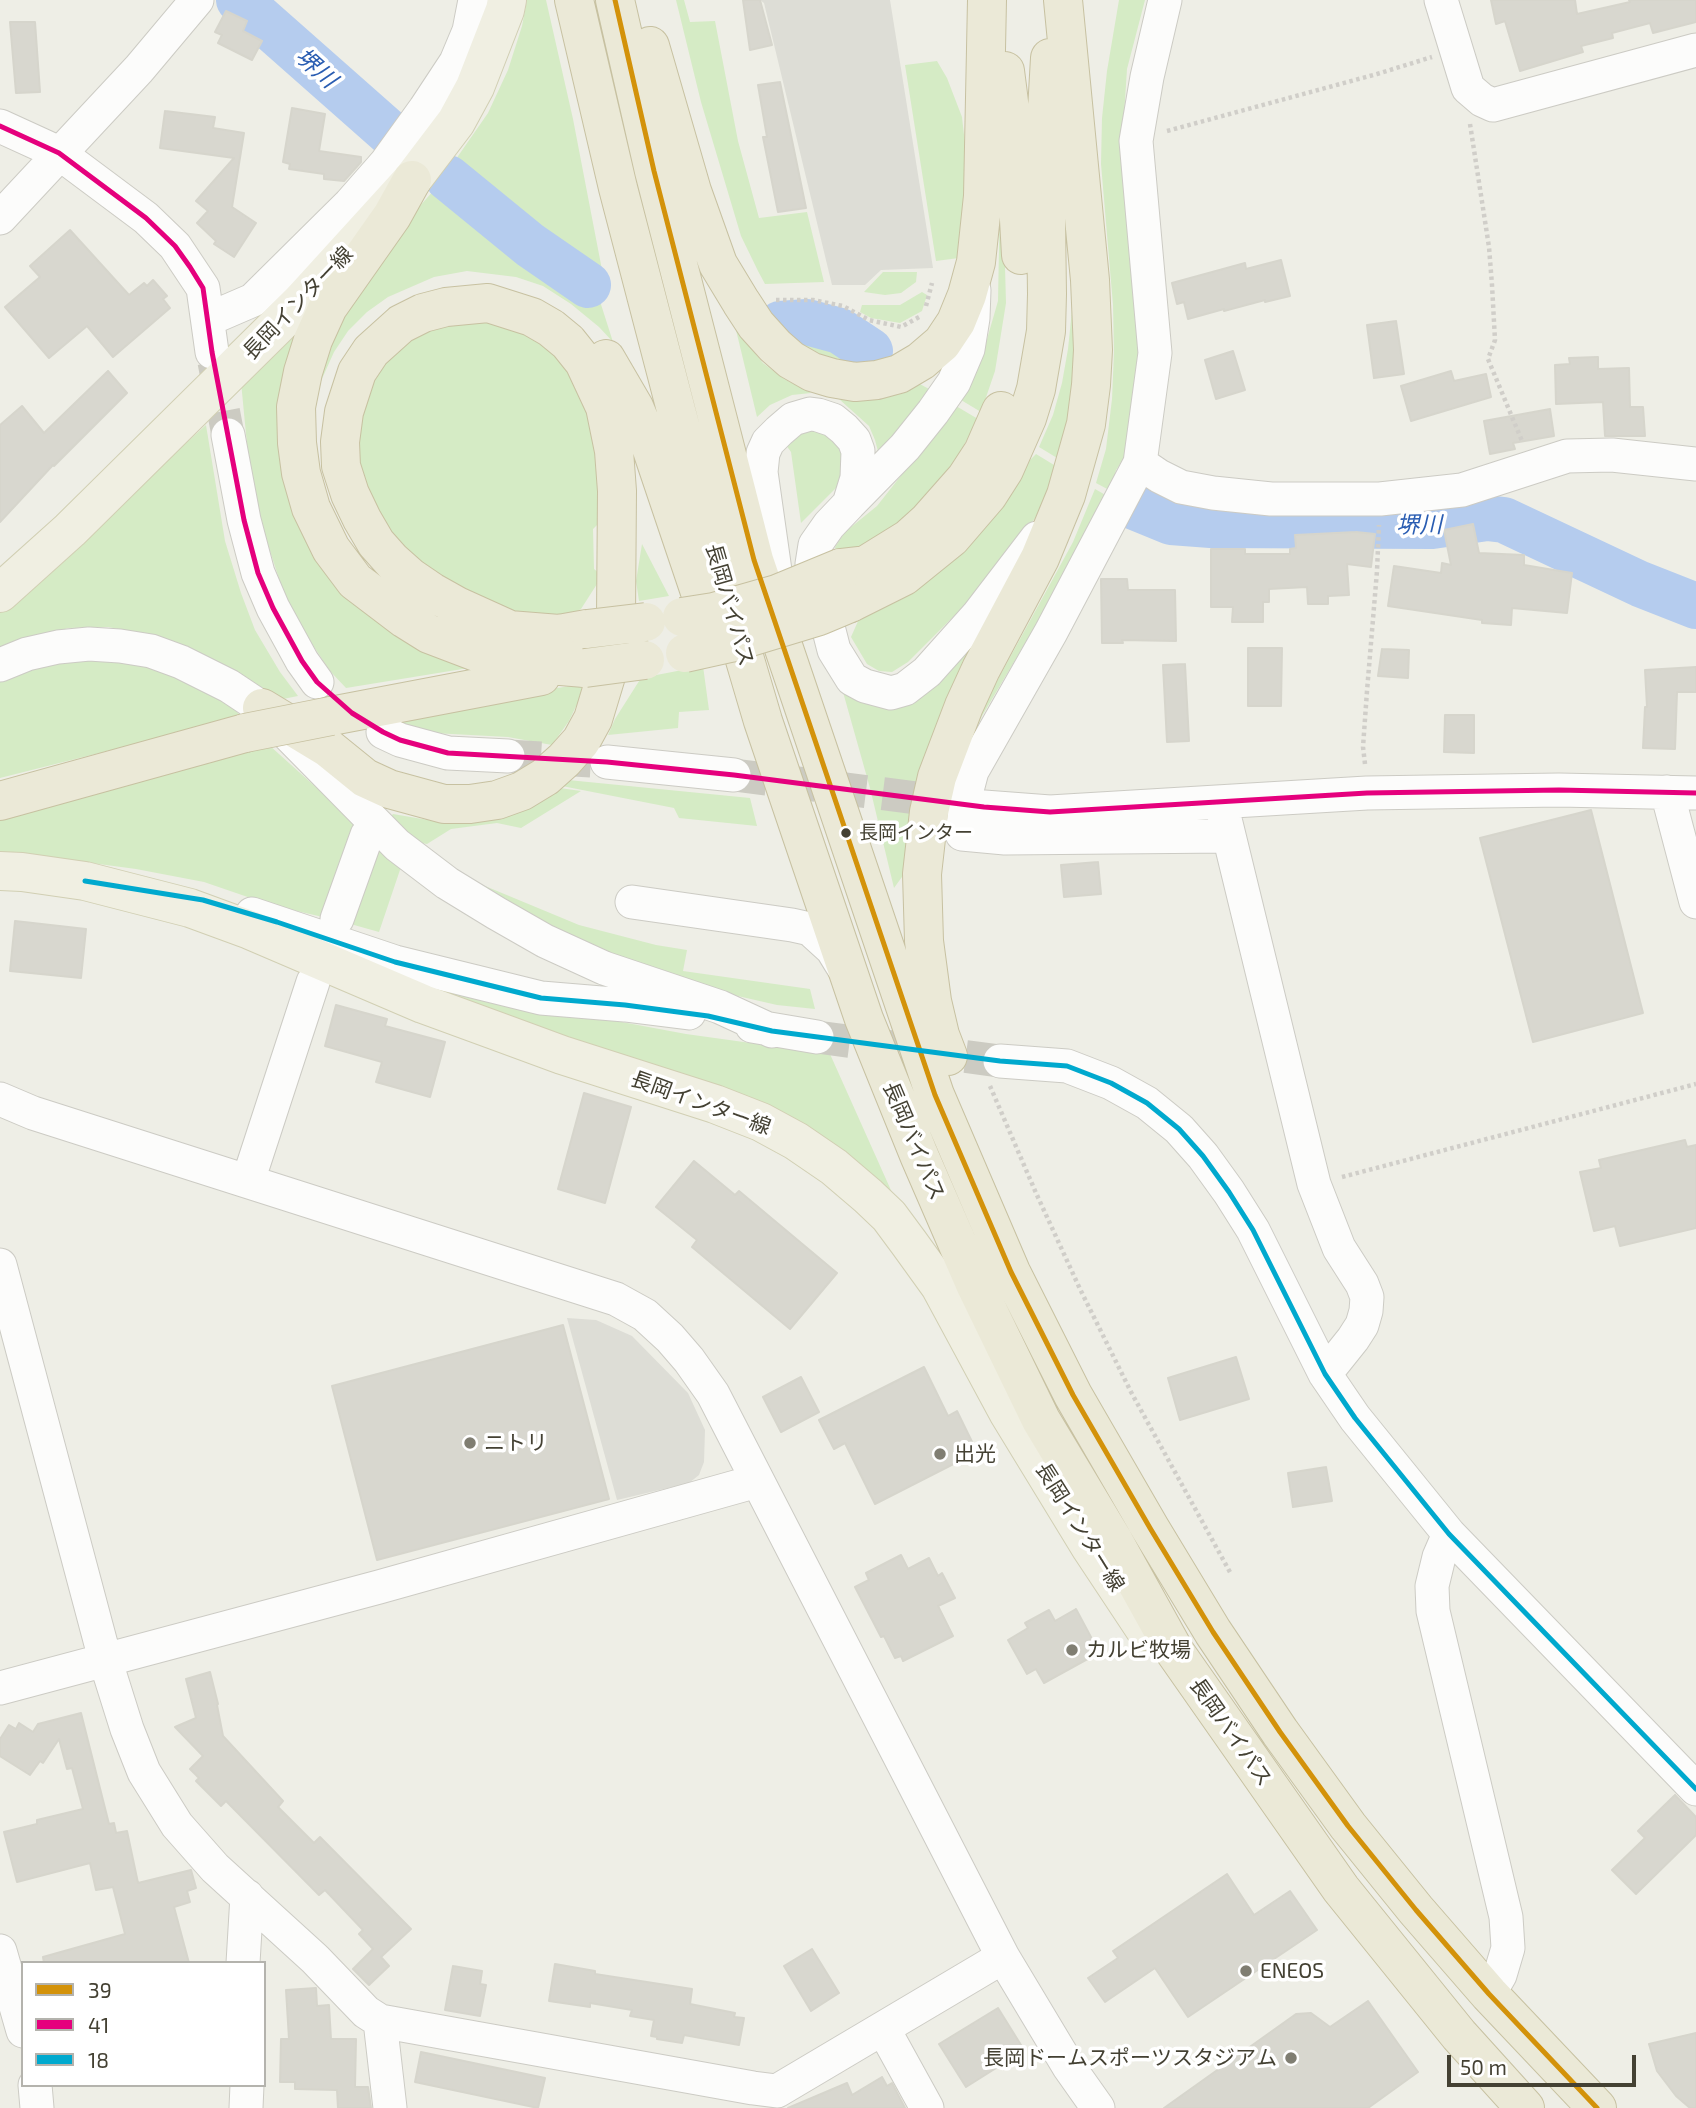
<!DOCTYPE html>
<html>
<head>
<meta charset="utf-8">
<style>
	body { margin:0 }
	#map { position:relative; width:1696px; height:2108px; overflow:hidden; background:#eeeee6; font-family:"Exo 2",sans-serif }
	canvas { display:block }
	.legend { position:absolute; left:21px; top:1961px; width:245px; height:126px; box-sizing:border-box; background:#fff; border:2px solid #b4b3ad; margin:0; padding:9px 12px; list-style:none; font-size:21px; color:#444133 }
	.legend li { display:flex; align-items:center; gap:14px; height:35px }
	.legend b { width:35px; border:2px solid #b4b3ad }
	.scale { position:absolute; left:1447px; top:2055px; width:189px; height:32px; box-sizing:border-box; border:4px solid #444133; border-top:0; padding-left:9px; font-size:21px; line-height:24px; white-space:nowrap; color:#444133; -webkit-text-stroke:5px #fff; paint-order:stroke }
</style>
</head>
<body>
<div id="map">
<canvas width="1696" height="2108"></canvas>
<ul class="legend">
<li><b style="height:9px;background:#d3920a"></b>39</li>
<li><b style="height:9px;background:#e5007d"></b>41</li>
<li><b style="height:9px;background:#00a9ce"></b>18</li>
</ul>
<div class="scale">50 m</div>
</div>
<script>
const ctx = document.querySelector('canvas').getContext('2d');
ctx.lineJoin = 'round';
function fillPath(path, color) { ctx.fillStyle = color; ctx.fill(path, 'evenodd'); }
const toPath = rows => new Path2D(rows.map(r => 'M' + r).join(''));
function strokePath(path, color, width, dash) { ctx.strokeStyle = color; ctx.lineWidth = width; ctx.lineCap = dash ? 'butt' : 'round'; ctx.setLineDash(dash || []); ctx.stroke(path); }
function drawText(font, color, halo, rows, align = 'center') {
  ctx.font = font + ' "Exo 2","Noto Sans JP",sans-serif'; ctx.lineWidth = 7; ctx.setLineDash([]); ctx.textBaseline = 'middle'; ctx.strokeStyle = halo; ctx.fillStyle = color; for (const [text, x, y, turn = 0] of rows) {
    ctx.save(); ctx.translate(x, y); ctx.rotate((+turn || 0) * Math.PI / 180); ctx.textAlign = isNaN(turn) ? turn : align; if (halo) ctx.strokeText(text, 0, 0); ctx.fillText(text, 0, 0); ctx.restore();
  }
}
fillPath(toPath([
	[527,0,546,0,573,119,603,275,600,283,590,282,532,241,447,172,488,113,508,70,522,26],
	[676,0,684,0,690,22,715,21,738,141,759,218,807,212,824,282,765,284,758,271,741,236,701,102],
	[1119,0,1145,0,1127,69,1124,116,1145,348,1127,454,1116,470,1111,491,1096,483,1106,449,1112,399,1114,352,1113,305,1101,164,1102,118,1107,71],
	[937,61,947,78,962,117,967,161,959,258,936,261,905,65],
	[443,180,531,251,585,289,598,295,613,342,599,327,571,304,543,286,516,277,467,271,434,277,388,297,367,312,348,331,334,352,321,381,313,376,378,253],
	[1000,193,1003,194,1006,303,995,371,981,412,961,400,979,367,998,301],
	[883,272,917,272,916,282,901,293,885,295,864,292],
	[922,292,927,295,922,311,900,323,871,318,860,312,862,305,900,305],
	[1072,310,1080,350,1062,461,1039,447,1053,415,1062,383,1068,349],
	[470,315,489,315,564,355,592,418,604,518,593,529,594,569,599,573,597,584,581,609,570,615,543,616,499,611,435,584,357,491,354,417,395,342],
	[808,326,838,334,874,360,842,361,822,355,803,345,786,330],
	[295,327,284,396,303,519,481,666,346,688,330,671,306,635,284,594,252,496,241,382],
	[736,330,763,363,784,379,811,393,792,395,770,405,757,417],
	[918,383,929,389,879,455,875,440,869,426,839,399,880,398],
	[956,406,978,419,959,454,933,491,898,525,838,559,835,547,845,532,877,506],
	[816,424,847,447,842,482,801,523,791,452,783,441],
	[206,425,225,541,241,593,255,630,280,672,298,696,268,702,151,635,108,627,68,628,0,649,0,610],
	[1036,454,1059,468,1035,518,1007,557,971,599,908,662,892,672,879,671,867,664,851,637,859,619,995,495],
	[1095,489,1109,497,1082,547,982,716,961,765,978,716,1073,542],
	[642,544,669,596,639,601,636,581],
	[965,647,973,650,907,870,894,888,870,788,841,685,856,698],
	[61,658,144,661,228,703,242,717,0,778,0,680],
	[703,666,709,710,679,712,678,728,608,735,615,719,641,678],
	[583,684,578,702,569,721,552,745,508,737,433,733,390,722,389,714],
	[269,745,359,826,327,918,271,905,204,882,136,869,69,860,0,855,0,817],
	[568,780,750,798,757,826,679,818,674,808,562,786],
	[560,788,581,791,521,828,497,823,451,829,427,844,416,842,391,816,393,814,446,823],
	[376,845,402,864,379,932,347,923],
	[473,881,579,925,656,945,687,950,683,971,810,989,815,1009,777,1005,729,994,648,969,534,919],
	[369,964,552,1009,686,1034,830,1054,894,1197]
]), '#d5ebc5');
fillPath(toPath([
	[760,0,890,0,933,268,881,270,865,285,832,285,764,3],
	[567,1318,596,1320,632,1336,688,1393,705,1430,704,1462,699,1475,689,1483,617,1500]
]), '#ddddd6');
strokePath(toPath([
	[239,0,393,136],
	[448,178,530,245,588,285],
	[780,324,807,322,840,331,870,351],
	[1127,504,1171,522,1211,525,1432,526,1487,518,1504,520,1640,584,1696,606]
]), '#b5ccee', 46);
const building = toPath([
	[743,0,760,0,772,45,750,50,743,0],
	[1491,0,1575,0,1577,14,1630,2,1629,0,1696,0,1696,22,1653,33,1650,23,1612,33,1613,38,1581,46,1583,52,1520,71,1505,21,1496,24,1491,0],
	[226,11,247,21,243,31,262,41,252,60,218,43,222,35,215,32,226,11],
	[10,22,35,22,40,92,16,93,10,22],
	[780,82,806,208,778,212,763,137,767,137,758,85,780,82],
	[292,108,325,114,319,151,361,157,361,162,344,181,324,179,324,174,289,169,290,164,283,162,292,108],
	[165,111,215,117,213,128,244,133,232,207,256,223,234,257,214,244,216,241,197,223,208,211,196,201,234,158,160,148,165,111],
	[70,230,129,295,144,283,147,286,153,280,167,296,163,299,170,308,113,357,87,326,49,358,5,307,40,277,30,266,70,230],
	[1281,260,1290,296,1265,302,1265,300,1224,311,1224,309,1188,319,1184,302,1177,304,1172,283,1245,263,1246,269,1281,260],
	[1396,321,1404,374,1374,378,1367,325,1396,321],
	[1233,351,1245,390,1216,399,1205,360,1233,351],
	[1598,357,1598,369,1629,368,1630,407,1643,407,1645,436,1605,436,1603,402,1556,404,1555,365,1570,364,1569,358,1598,357],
	[108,371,127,393,54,466,53,465,0,522,0,425,22,406,44,433,108,371],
	[1451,371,1454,381,1486,374,1491,397,1411,421,1401,386,1451,371],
	[1550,409,1554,436,1513,443,1515,449,1490,454,1484,421,1550,409],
	[1473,524,1479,553,1524,555,1524,565,1572,573,1567,613,1512,608,1511,625,1482,623,1482,620,1388,606,1394,566,1441,573,1442,563,1451,565,1444,530,1473,524],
	[1356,532,1375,534,1371,567,1347,564,1349,595,1328,596,1328,604,1308,604,1307,587,1269,589,1269,602,1263,602,1263,622,1232,622,1233,607,1211,607,1211,549,1245,549,1245,554,1290,554,1290,549,1296,548,1295,535,1356,532],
	[1101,579,1127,579,1128,590,1175,590,1176,641,1122,640,1123,643,1102,643,1101,579],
	[1248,648,1282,648,1281,706,1248,706,1248,648],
	[1382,649,1409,650,1408,678,1378,676,1382,649],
	[1185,664,1189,741,1167,742,1163,665,1185,664],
	[1696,667,1696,692,1677,692,1675,749,1643,748,1645,707,1647,707,1645,670,1696,667],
	[1445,715,1474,715,1474,753,1444,752,1445,715],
	[1591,810,1643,1013,1533,1042,1480,838,1591,810],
	[1098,862,1101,894,1064,897,1061,865,1098,862],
	[15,921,86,929,81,978,10,971,15,921],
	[336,1005,387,1019,385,1026,445,1042,430,1097,376,1082,382,1062,325,1046,336,1005],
	[584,1093,631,1107,605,1203,558,1189,584,1093],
	[1685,1140,1687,1147,1696,1145,1696,1228,1620,1246,1615,1226,1594,1231,1580,1172,1601,1168,1599,1160,1685,1140],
	[694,1161,735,1195,739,1191,837,1273,790,1329,692,1247,697,1240,656,1207,694,1161],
	[563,1325,609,1499,377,1560,332,1386,563,1325],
	[1236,1357,1249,1399,1180,1420,1168,1378,1236,1357],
	[924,1367,948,1416,957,1411,977,1452,875,1504,845,1443,834,1449,819,1420,924,1367],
	[801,1377,819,1412,781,1432,763,1397,801,1377],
	[1326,1467,1332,1501,1293,1507,1288,1473,1326,1467],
	[901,1555,908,1569,929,1558,938,1576,942,1573,955,1598,938,1606,953,1636,903,1661,901,1656,895,1658,884,1636,881,1637,855,1587,869,1580,866,1573,901,1555],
	[1076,1609,1092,1639,1086,1642,1093,1656,1044,1683,1036,1669,1027,1674,1008,1640,1028,1628,1025,1623,1049,1610,1055,1621,1076,1609],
	[210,1672,218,1704,217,1705,223,1736,283,1801,278,1807,314,1843,320,1837,411,1929,381,1957,389,1966,369,1985,353,1969,373,1949,359,1934,363,1930,325,1890,319,1895,226,1801,221,1806,196,1781,199,1778,190,1769,203,1756,175,1727,196,1718,186,1679,210,1672],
	[81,1713,109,1824,114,1823,116,1833,127,1831,138,1883,191,1870,196,1888,187,1891,190,1902,174,1907,189,1963,44,1963,43,1957,125,1934,113,1887,96,1890,90,1863,17,1882,4,1832,37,1824,37,1820,83,1809,72,1768,67,1769,59,1739,43,1763,40,1761,30,1775,0,1756,0,1739,9,1725,16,1729,19,1723,33,1732,38,1724,81,1713],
	[1675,1795,1696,1817,1696,1835,1636,1894,1612,1870,1645,1838,1638,1831,1675,1795],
	[1227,1874,1254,1915,1290,1891,1317,1930,1188,2017,1155,1968,1105,2002,1088,1978,1118,1958,1113,1951,1227,1874],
	[812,1949,839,1993,811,2011,784,1966,812,1949],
	[555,1964,595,1971,595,1974,692,1989,690,2004,735,2013,734,2017,744,2018,739,2045,684,2035,682,2043,657,2039,657,2037,651,2036,654,2020,630,2016,632,2010,590,2003,590,2007,549,2001,555,1964],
	[453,1966,482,1971,480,1984,486,1985,480,2016,445,2010,453,1966],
	[316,1988,317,2006,329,2005,331,2039,356,2039,355,2087,368,2087,371,2108,338,2108,337,2090,295,2089,295,2082,280,2082,281,2039,289,2039,286,1990,316,1988],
	[1368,2001,1418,2072,1368,2108,1164,2108,1296,2014,1311,2013,1330,2027,1368,2001],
	[998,2008,1021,2045,1017,2048,1020,2053,966,2087,939,2044,998,2008],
	[1696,2033,1696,2108,1690,2108,1676,2096,1657,2071,1649,2044,1696,2033],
	[421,2052,545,2078,538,2108,415,2082,421,2052],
	[882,2077,887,2086,892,2083,905,2108,788,2108,847,2083,852,2095,882,2077]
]);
fillPath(building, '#d8d7cf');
strokePath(building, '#d6d5cc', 2);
strokePath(toPath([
	[214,362,228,435],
	[508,756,607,762],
	[734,775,957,803],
	[817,1037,1000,1061]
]), '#cccbc2', 33, [33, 17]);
const minor = toPath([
	[1165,0,1147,77,1136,141,1155,353,1140,463,1159,476,1181,487,1213,493,1271,499,1380,499,1462,490,1567,456,1612,455,1696,464],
	[1441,0,1468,88,1482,100,1493,105,1696,50],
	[0,126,59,153,146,218,175,246,203,288,212,352],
	[0,218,139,69,197,0],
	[209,319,253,300,350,204,386,163,425,109,456,62,469,31,475,0],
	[228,435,244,520,258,573,273,608,302,661,317,682],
	[1140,463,1051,632,972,771,967,790,962,834,1005,838,1228,836],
	[849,504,905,447,933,412,954,382,968,349,973,318,974,290],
	[779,599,761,472,763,453,768,442,779,431,793,419,810,414,818,415,833,420,844,429,854,440,858,451,857,478,849,504,829,525,815,545,812,564,834,650,852,679,865,686,891,693,905,689,927,672,978,615,1037,538],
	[0,665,27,654,58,647,89,644,120,646,151,651,181,662,229,686,262,708,397,845,447,883,496,913,545,941,604,968,720,1007,772,1031],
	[383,732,400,740,448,753,508,756],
	[607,762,734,775],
	[1667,792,1696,902],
	[984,807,1050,812,1367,793,1559,790,1696,793],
	[1224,815,1314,1184,1339,1248,1362,1284,1367,1297,1366,1311,1362,1325,1353,1339,1325,1374],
	[632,902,792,925,810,929,832,949,843,967],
	[252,914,395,962,541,998,625,1005,689,1013],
	[337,919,367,835],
	[752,1026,817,1037],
	[1000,1061,1067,1066,1111,1083,1147,1103,1179,1129,1203,1156,1229,1192,1253,1230,1325,1374,1355,1418,1449,1534,1696,1789],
	[0,1099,33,1113,616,1299,645,1315,670,1338,689,1360,713,1394,1003,1957,1069,2067,1098,2108],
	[248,1181,313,982],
	[0,1265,105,1659,127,1729,144,1772,177,1825,215,1868,315,1959,366,2012,380,2021,753,2088,777,2091,1003,1957],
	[1449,1534,1439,1557,1432,1586,1433,1611,1506,1917,1508,1948,1500,1975,1489,1994],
	[0,1688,379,1587,757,1481],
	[0,1951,23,2031],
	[243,1963,247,1896],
	[380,2021,390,2108],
	[884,2030,927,2108],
	[35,2085,37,2108],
	[246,2108,247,2085]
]);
const major = toPath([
	[0,593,70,530,300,303,412,180,456,122,475,87,505,10,507,0],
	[0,871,22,872,85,881,190,908,250,930,423,1004,494,1030,562,1055,715,1104,761,1122,796,1141,834,1167,868,1196,889,1216,909,1243,940,1286,1008,1412,1091,1548,1146,1631]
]);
const highway = toPath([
	[574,0,618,188,676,410,722,582,763,721,864,1019,919,1155,975,1284,1041,1420,1113,1540,1175,1652,1341,1889,1459,2035,1525,2108],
	[615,0,654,171,754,560,935,1095,1011,1272,1073,1395,1150,1528,1213,1632,1280,1732,1348,1826,1416,1910,1489,1994,1597,2108],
	[650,46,692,191,718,264,741,302,756,325,775,346,791,360,812,372,832,378,855,382,877,380,899,374,921,361,942,343,956,322,967,295,976,262,983,196,987,0],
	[1005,71,1015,149,1021,255],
	[412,180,392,216,328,307,313,340,303,372,296,407,297,443,301,473,311,508,331,549,355,581,405,619,429,634,500,661,585,668],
	[606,359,634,407,651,447,704,604],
	[840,568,866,565,908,539,928,521,966,478,983,452,1001,411],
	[850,603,904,576,951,538,988,495,1004,470,1027,418,1036,389,1046,331,1047,294,1045,146,1050,58],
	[484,628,559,634,587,629],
	[262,708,328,748,365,778,389,789,444,804,470,804,497,800,522,791,545,777,564,760,581,741,593,719,606,676,616,616,617,491,614,451,605,407,584,362,568,342,551,328,532,317,488,303,446,307,423,313,401,324,371,351,357,372,344,412,340,442,341,466,350,494,362,519,376,543,392,561,410,577,432,592,457,606,510,630],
	[331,716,541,676],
	[0,801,245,733],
	[948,1056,940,1035,932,1001,924,941,922,874,929,812,937,777,964,706,981,669,1040,558,1066,495,1086,424,1091,385,1093,350,1090,280,1063,0]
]);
strokePath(minor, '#cccbc4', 35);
strokePath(major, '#d1cfb3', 40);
strokePath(highway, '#c7c1a1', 40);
strokePath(toPath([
	[1470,124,1489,247,1492,285,1495,340,1488,359,1522,441],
	[1167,131,1377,74,1432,57],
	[776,300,813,300,843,306,869,320,901,327,921,316],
	[926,306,932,283],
	[1365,764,1363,747,1367,691,1377,571,1379,525],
	[990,1086,1036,1193,1080,1289,1131,1392,1231,1574],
	[1342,1177,1696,1084]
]), '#d0cec9', 4.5, [3.5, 3.5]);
strokePath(minor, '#fcfcfb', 33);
strokePath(major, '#f0efe2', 38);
strokePath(highway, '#ebe9d7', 38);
const highwayBridge = toPath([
	[682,617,714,612,777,594,840,568],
	[587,629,646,622],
	[685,653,730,643,819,616,850,603],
	[585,668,645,660],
	[245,733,331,716]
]);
strokePath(highwayBridge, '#c7c1a1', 40, []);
strokePath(highwayBridge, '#ebe9d7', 38);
strokePath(toPath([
	[615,0,654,171,754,560,935,1095,1011,1272,1073,1395,1150,1528,1213,1632,1280,1732,1348,1826,1416,1910,1489,1994,1597,2108]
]), '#d3920a', 5);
strokePath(toPath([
	[0,126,59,153,146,218,175,246,190,267,203,288,212,352,244,520,258,573,273,608,302,661,317,682,352,713,383,732,400,740,448,753,607,762,734,775,984,807,1050,812,1367,793,1559,790,1696,793]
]), '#e5007d', 5);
strokePath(toPath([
	[85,881,203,900,277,922,395,962,541,998,625,1005,708,1016,772,1031,1000,1061,1067,1066,1111,1083,1147,1103,1179,1129,1203,1156,1229,1192,1253,1230,1325,1374,1355,1418,1449,1534,1696,1789]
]), '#00a9ce', 5);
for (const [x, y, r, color] of [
	[846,833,6,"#444133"],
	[470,1443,7,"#807e72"],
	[940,1454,7,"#807e72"],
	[1072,1650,7,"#807e72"],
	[1246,1971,7,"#807e72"],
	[1291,2058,7,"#807e72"]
]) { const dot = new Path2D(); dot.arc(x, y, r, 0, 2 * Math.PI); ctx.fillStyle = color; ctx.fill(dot); strokePath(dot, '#fff', 2.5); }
drawText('19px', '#444133', '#fff', [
	["長岡インター",859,833]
], 'left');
drawText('21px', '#444133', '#fff', [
	["長岡インター線",298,303,-46],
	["長岡バイパス",730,605,74],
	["長岡インター線",701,1103,20],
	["長岡バイパス",914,1141,67],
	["長岡インター線",1080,1527,58],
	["長岡バイパス",1231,1732,55]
]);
drawText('21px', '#444133', '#fff', [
	["ニトリ",484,1443],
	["出光",954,1454],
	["カルビ牧場",1086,1650],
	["ENEOS",1260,1971],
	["長岡ドームスポーツスタジアム",1277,2058,"right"]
], 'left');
drawText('italic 23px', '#2a5db2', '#fff', [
	["堺川",316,68,42],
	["堺川",1419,525,-1]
]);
</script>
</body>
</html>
